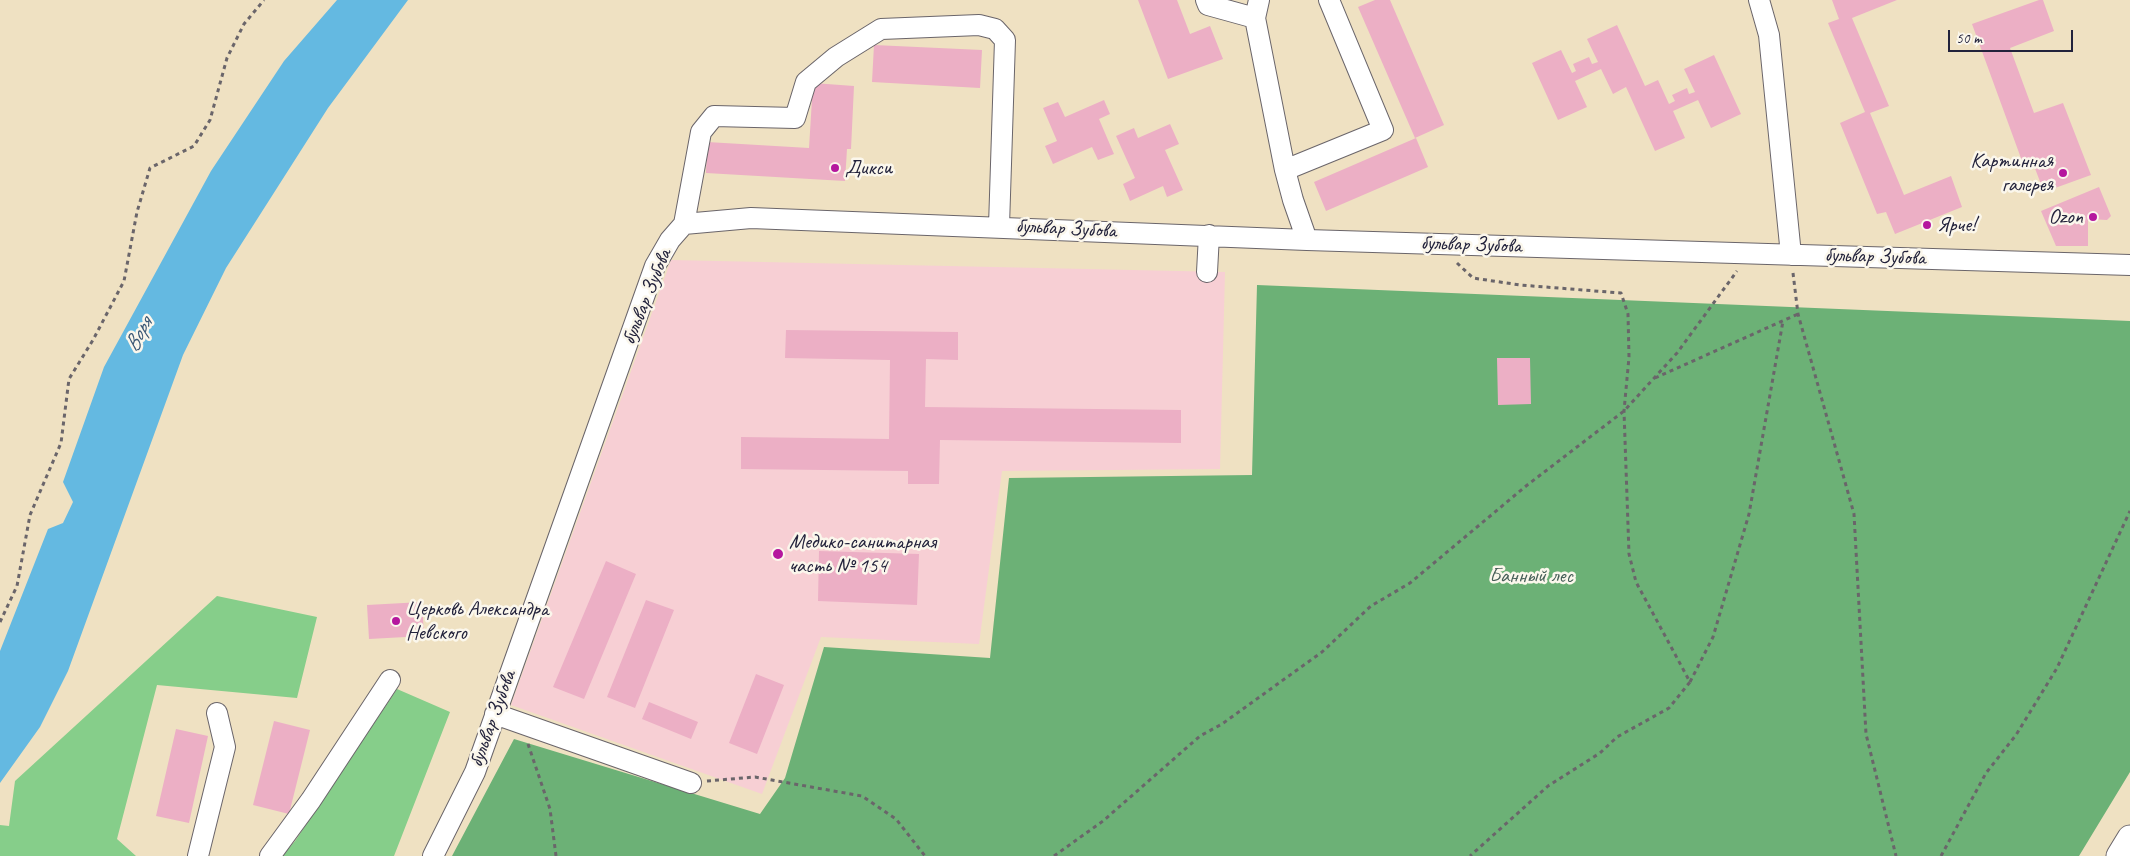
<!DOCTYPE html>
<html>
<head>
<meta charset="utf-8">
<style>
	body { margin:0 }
	#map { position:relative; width:2130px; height:856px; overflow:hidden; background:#efe1c2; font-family:Caveat,sans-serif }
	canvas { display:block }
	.scale { position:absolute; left:1948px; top:30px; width:125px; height:22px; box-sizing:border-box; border:2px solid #22223b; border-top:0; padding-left:6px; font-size:15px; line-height:18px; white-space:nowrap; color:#22223b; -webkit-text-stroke:4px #fbf7ec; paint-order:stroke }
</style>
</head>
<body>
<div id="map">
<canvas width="2130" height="856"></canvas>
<div class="scale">50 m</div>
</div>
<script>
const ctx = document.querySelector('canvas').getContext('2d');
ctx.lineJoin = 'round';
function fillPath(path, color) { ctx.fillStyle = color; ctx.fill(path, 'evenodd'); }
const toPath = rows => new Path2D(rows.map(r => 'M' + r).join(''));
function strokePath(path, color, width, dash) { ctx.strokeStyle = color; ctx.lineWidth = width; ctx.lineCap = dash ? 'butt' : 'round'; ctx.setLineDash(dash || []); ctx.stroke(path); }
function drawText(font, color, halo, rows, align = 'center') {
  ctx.font = font + ' Caveat,sans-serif'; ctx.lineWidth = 5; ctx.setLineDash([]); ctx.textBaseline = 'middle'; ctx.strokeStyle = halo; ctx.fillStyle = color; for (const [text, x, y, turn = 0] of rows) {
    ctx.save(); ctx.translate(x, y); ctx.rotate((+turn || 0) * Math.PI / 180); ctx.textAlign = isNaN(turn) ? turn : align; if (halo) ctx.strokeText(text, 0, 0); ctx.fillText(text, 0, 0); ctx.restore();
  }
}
fillPath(toPath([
	[671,260,1225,272,1220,469,1002,471,979,644,821,637,762,794,511,705]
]), '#f7cfd4');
fillPath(toPath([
	[217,596,317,617,297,698,157,685,117,839,136,856,0,856,0,825,9,826,15,781],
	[397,689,450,712,394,856,282,856,295,841]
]), '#86ce8a');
fillPath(toPath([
	[1257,285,2130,321,2130,772,2079,856,452,856,514,739,760,814,785,778,824,647,990,658,1009,478,1252,475]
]), '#6cb176');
fillPath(toPath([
	[337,0,408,0,328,108,226,268,183,355,68,671,40,727,0,783,0,651,48,529,63,523,73,502,63,482,104,367,211,171,284,61]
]), '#64b9e1');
fillPath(toPath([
	[1138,0,1177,0,1190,34,1210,26,1223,59,1168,79],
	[1375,0,1390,0,1444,125,1415,138,1358,7],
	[1832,0,1897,0,1852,18,1889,106,1870,113,1904,195,1951,176,1962,207,1895,234,1886,212,1877,214,1840,123,1865,112,1828,23,1839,19],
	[2039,0,2043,0,2054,31,2010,48,2034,113,2063,103,2091,175,2044,192,2031,158,2022,161,1972,24],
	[1617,25,1645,86,1658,80,1669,104,1675,101,1672,95,1687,88,1689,94,1695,92,1684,69,1714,55,1741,114,1711,128,1698,100,1673,111,1685,138,1655,151,1626,87,1613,94,1601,69,1575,81,1587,107,1558,120,1532,63,1561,50,1572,73,1576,71,1573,64,1589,57,1592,64,1598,62,1587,39],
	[874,45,982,50,980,88,872,82],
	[813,83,854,86,851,149,847,149,845,181,706,173,707,142,809,148],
	[1104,100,1110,114,1099,119,1114,154,1098,160,1092,147,1053,164,1045,146,1057,141,1043,108,1058,102,1065,117],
	[1170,124,1179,144,1165,150,1183,190,1167,197,1163,186,1130,201,1123,184,1135,178,1116,136,1134,128,1138,138],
	[1416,138,1428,167,1326,211,1314,182],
	[2099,187,2111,216,2107,220,2088,219,2088,246,2056,246,2041,211],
	[786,330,958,332,958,360,926,359,925,407,1181,410,1181,443,940,440,939,484,908,484,908,471,741,469,741,437,889,439,890,360,785,358],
	[1497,358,1530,358,1531,404,1498,405],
	[819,551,919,554,917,605,818,601],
	[606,561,636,574,584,699,553,687],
	[646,600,674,610,635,708,607,697],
	[422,602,424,636,369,639,367,605],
	[756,674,784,685,757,754,729,743],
	[649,702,698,722,691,739,642,719],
	[274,721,310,730,289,814,253,805],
	[176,729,208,736,189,823,156,816]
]), '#ecafc5');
const minor = toPath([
	[1206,0,1208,5,1255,18],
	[1259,0,1255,18,1285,170,1293,200,1307,240],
	[1759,0,1769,35,1791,255],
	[1285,170,1383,130,1329,0],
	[684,224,701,132,714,116,795,118,806,82,836,57,881,29,979,25,995,29,1005,40,999,226],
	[1207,272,1209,235],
	[495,714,691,783],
	[198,856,225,747,217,713],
	[270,856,311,800,390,680],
	[433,856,475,772,655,266,670,240,684,224,751,218,1307,240,2130,265]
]);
const major = toPath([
	[2119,856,2130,838]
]);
strokePath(minor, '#6a656a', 22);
strokePath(major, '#6a656a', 27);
strokePath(toPath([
	[1457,263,1473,278,1520,285,1621,293,1628,314,1629,357,1624,411,1629,554,1636,582,1690,682,1669,708,1617,737,1600,753,1548,786,1470,856],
	[1793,273,1798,314,1854,514,1866,734,1896,856],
	[1655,378,1798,314],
	[0,622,17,586,30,515,61,443,69,379,93,340,124,281,137,212,150,168,194,146,210,120,227,58,244,24,264,0],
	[1690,682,1713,637,1749,514,1783,321],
	[528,744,550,809,556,856],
	[707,781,755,777,862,796,896,819,925,856],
	[1054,856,1103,821,1200,736,1222,724,1322,652,1371,606,1410,583,1526,486,1624,411,1677,353,1737,271],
	[1941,856,1986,773,2016,735,2057,668,2130,511]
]), '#6a656a', 3, [4, 4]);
strokePath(minor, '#fff', 20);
strokePath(major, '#fff', 25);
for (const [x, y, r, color] of [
	[835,168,5,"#b5179e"],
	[2063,173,5,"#b5179e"],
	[2093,217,5,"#b5179e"],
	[1927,225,5,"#b5179e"],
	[778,554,6,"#b5179e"],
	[396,621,5,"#b5179e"]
]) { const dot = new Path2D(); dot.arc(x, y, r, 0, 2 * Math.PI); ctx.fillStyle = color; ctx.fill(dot); strokePath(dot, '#fbf7ec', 2); }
drawText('21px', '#22223b', '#fbf7ec', [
	["Картинная",2053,161,"right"],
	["галерея",2053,185,"right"],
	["Дикси",845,168],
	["Ozon",2083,217,"right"],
	["Ярче!",1937,225],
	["Медико-санитарная",789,542],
	["часть № 154",789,566],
	["Церковь Александра",406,609],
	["Невского",406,633]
], 'left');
drawText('21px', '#22223b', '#fbf7ec', [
	["бульвар Зубова",1066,229,3],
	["бульвар Зубова",1471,245,2],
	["бульвар Зубова",1875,257,2],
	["бульвар Зубова",647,297,-68],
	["бульвар Зубова",493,719,-70]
]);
drawText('21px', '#455e57', '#fbf7ec', [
	["Банный лес",1531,576]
]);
drawText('italic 22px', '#395775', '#fbf7ec', [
	["Воря",139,335,-61]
]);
</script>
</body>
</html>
